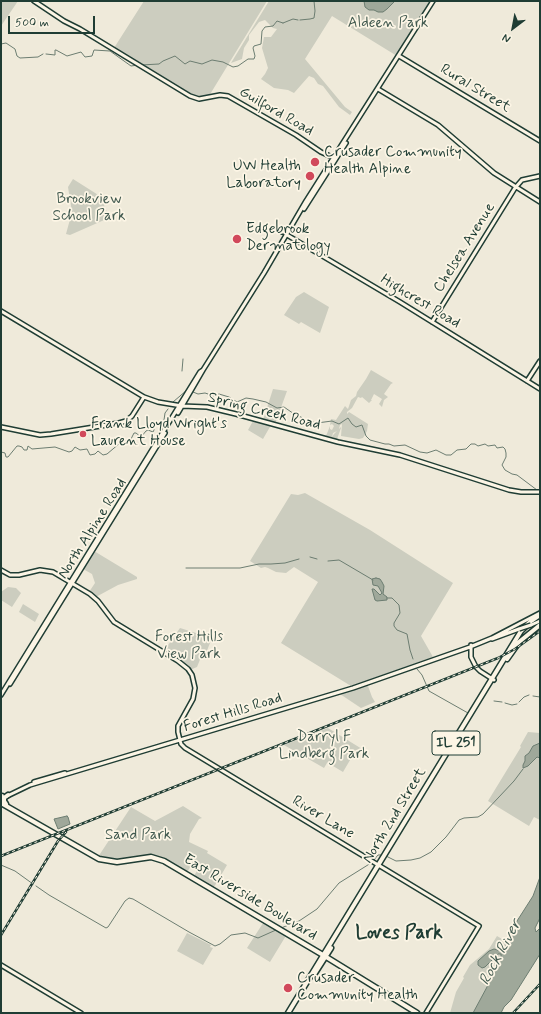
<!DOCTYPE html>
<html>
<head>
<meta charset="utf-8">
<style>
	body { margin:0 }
	#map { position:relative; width:541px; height:1014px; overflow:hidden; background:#efeada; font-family:Mynerve,sans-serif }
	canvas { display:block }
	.frame { position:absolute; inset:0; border:2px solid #1f3d34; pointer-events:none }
	.north { position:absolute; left:493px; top:8px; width:40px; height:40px; -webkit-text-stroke:3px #fcf5e5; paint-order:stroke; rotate:212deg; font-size:11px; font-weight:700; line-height:16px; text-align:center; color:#1f3d34 }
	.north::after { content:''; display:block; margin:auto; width:14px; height:18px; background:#1f3d34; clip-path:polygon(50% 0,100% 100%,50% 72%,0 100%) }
	.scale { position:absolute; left:8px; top:16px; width:87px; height:18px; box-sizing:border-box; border:2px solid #1f3d34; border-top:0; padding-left:5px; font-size:12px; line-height:14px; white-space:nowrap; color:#1f3d34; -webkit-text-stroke:3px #fcf5e5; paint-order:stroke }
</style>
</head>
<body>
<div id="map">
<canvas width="541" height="1014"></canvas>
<div class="frame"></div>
<div class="north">N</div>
<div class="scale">500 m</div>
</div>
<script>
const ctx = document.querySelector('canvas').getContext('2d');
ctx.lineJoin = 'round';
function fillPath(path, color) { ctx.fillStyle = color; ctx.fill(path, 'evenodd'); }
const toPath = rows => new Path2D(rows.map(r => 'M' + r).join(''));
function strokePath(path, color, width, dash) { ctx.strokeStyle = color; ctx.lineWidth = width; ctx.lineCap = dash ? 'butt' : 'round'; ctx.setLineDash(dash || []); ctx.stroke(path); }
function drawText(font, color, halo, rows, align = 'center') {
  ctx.font = font + ' Mynerve,sans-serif'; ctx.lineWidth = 3.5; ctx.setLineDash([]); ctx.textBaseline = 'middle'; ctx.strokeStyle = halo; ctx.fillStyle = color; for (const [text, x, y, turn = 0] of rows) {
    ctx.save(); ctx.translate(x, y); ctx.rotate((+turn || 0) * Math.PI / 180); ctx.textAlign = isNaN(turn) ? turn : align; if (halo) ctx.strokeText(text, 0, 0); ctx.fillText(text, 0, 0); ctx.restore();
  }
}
fillPath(toPath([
	[1,1,18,1,1,26],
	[144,1,267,1,209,96,201,97,193,96,114,48],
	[269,1,431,1,397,56,332,16,305,59,345,107,352,112,350,115,339,107,323,86,318,84,314,78,309,76,294,93,288,90,274,88,261,79,265,74,268,68,262,48,264,37,271,37,277,29,273,28,265,20,259,22,249,35,249,40,244,48,242,59,231,63],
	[73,179,103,198,105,210,113,214,111,217,70,235,66,234,72,212,68,187],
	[304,292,329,307,320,333,301,322,299,324,284,315,296,297],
	[371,370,393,383,391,384,384,394,388,397,384,400,382,407,379,404,382,399,374,394,371,400,372,400,369,403,362,397,361,398,358,397,352,408,347,412,347,414,349,412,368,424,367,431,363,438,359,439,341,436,342,424,340,425,339,429,341,427,341,428,337,439,332,437,334,434,337,431,333,433,332,437,326,436,330,426,330,429,332,430,334,426,332,424,330,425,331,419,336,420,345,406,348,409,351,400,356,396,357,392,366,379],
	[273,389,287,391,275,424,263,420],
	[253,421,271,425,263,439,248,430],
	[305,493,370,530,453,583,421,636,433,657,351,686,281,643,318,582,294,567,286,573,276,572,268,568,265,567,261,568,250,561,291,494,298,495],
	[94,551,137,577,137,579,118,585,94,598,89,592,95,583,92,574,83,569],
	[8,587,16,588,21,593,12,607,1,600,1,592],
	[23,604,39,614,35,622,19,612],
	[180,628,212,638,206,653,203,654,201,657,197,667,190,670,182,661,164,651],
	[366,685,368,686,372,697,375,702,361,708,340,694],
	[328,728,362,749,357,758,353,755,343,772,328,763,327,763,324,768,284,745],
	[528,732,540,733,540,820,534,817,529,826,488,801,521,747,520,746],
	[183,806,202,818,199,819,190,834,189,842,208,851,207,853,227,865,220,877,213,874,212,877,218,881,213,888,194,876,198,869,191,866,187,872,159,857,149,855,121,860,111,860,98,857,131,807,155,821],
	[265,920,287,934,270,962,247,948],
	[187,933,211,945,210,947,213,948,203,965,177,951],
	[497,936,507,942,488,987,474,1013,450,1013,456,992,464,978,463,977,470,965,489,949]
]), '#cccdbf');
const water = toPath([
	[364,1,395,1,387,9,383,12,378,12,374,10,369,10,365,7,364,1],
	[376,578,380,579,382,582,384,586,383,594,387,597,387,600,377,601,375,600,372,589,374,589,380,595,382,593,378,586,373,585,372,579,376,578],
	[540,743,540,758,537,757,528,766,523,768,523,765,525,761,525,756,529,753,533,746,540,743],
	[67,816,68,817,70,824,58,829,54,819,67,816],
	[540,877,540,918,535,928,536,932,540,928,540,954,511,1000,504,1007,501,1013,473,1013,487,987,501,957,501,954,498,954,485,967,482,968,478,965,478,961,489,951,494,949,501,951,505,947,517,921,533,896,540,877]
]);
fillPath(water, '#9fa89a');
strokePath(water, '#6c7d71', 1);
strokePath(toPath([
	[300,20,310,19,314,18,315,11,314,1],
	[283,23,293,19,298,20],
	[1,44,6,43,15,49,17,56,20,58,38,57,43,54],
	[46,54,55,55,55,50,56,50,67,56,81,52,85,57,92,56,94,50,110,51,131,66,138,65],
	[141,65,159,64,163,61,175,56,185,64,190,61,202,64,212,60,223,62,233,67,238,66,248,59,254,59,255,56,253,48,254,46,261,44,262,31,265,27,273,26,277,21,283,23],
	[182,371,183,359],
	[193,392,198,394,205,393,214,396,219,394,229,397,237,402,246,398,253,399,266,402,277,408,284,407,297,416,301,417,305,420,317,423,332,421,339,424,348,418,352,424,356,427,362,425,366,436,370,440,385,444,389,444,394,446,405,445,420,452,427,453,436,450,446,455,451,455,457,450,466,449,471,444,475,444,478,446,485,444,488,446,495,445,497,448,503,447,505,449,506,453,506,457,502,465,505,470,512,474,517,475,537,490],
	[173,402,187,390],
	[1,452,5,453,6,457,8,457,17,446,19,446,22,447,24,450,27,450,28,446,32,449,55,447,69,452,72,451,75,447,80,450,87,449,90,455,95,454,98,451,103,455,107,454,120,443,131,439,134,433,136,433,141,437,146,431,148,430,153,432,154,430,153,423,159,423,164,420,165,413,168,409],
	[310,557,317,559],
	[328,561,339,560,373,580],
	[186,568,240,568,259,564,271,564,285,563,299,559],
	[387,598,392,598,399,605,400,613,394,623,394,626,397,630,407,634,410,650,413,659],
	[417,669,422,675,429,691,468,713],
	[533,696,540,697],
	[494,701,502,702],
	[519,702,524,697,529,695],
	[505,703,512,705,517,704],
	[386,856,396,861,411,860,420,858,431,852,446,837,459,820,464,818,478,817,483,814,514,781,523,769],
	[373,861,378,855,383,855],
	[1,865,15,871,33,884],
	[36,886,49,895,106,928,108,927,125,901,129,898,133,899,189,932,215,946,220,944,231,935,245,933,258,938,276,930],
	[281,928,299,921,317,909,339,883,371,863]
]), '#6c7d71', 1);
const secondary = toPath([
	[34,1,64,21,80,29,190,96,199,99,220,95,228,96,296,135,321,152,332,157,335,157],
	[399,56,540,141],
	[378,89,438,125,494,173,540,202],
	[304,209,346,143],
	[282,232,290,229],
	[287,235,400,302,540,389],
	[1,311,144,397,158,402,182,406,207,407,236,414,338,442,400,455,509,490,521,492,540,492],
	[432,322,515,188,522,180,540,176],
	[527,381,540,361],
	[178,413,203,370],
	[1,427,40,435,51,434,119,423,126,421,132,416,144,397],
	[1,570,10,575,19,575,40,570,53,572,90,594,98,601,114,622,178,661,188,669,192,675,195,688,193,699,178,726,178,732,181,744,185,748,479,926,426,1013],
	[531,625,540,621],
	[492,639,519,629],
	[471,645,471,657,476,667,480,671,494,680],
	[10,684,165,433],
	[1,695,200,372,203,370,215,351,264,273,306,201,433,1],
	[34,782,65,773],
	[1,799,30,785,353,688,470,647,492,638,540,613],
	[1,965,81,1013]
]);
const primary = toPath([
	[507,659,519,642,540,625],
	[1,796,2,796],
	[1,803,99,859,117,862,151,857,164,861,323,955,417,1013],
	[6,804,4,801,4,798,8,795],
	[315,973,331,948],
	[288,1013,521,631,531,621,540,615]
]);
strokePath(secondary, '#1f3d34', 6);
strokePath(primary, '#1f3d34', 7);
strokePath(secondary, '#fcf5e5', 3);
strokePath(primary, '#fcf5e5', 4);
const rail = toPath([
	[1,856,498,658,515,649,540,631],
	[1,935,58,841,66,832],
	[513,1013,540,984]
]);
strokePath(rail, '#1f3d34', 2.5);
strokePath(rail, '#fcf5e5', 1, [3]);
const secondaryBridge = toPath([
	[519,629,531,625]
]);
strokePath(secondaryBridge, '#1f3d34', 6, []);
strokePath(secondaryBridge, '#fcf5e5', 3);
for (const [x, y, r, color] of [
	[315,162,5,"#d1495b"],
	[310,176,5,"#d1495b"],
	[237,239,5,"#d1495b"],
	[83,434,4,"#d1495b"],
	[288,988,5,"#d1495b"]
]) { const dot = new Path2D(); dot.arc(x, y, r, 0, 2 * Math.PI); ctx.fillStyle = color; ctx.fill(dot); strokePath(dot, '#fcf5e5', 1.5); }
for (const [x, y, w] of [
	[456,743,48]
]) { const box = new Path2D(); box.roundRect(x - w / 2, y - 12, w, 24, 3); ctx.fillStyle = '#fcf5e5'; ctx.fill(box); strokePath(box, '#1f3d34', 1); }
drawText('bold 14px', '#1f3d34', null, [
	["IL 251",456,743]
]);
drawText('15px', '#425a50', '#fcf5e5', [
	["Aldeen Park",388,24],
	["Brookview",89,200],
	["School Park",89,217],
	["Forest Hills",189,638],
	["View Park",189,655],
	["Darryl F",324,738],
	["Lindberg Park",324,755],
	["Sand Park",138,836]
]);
drawText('15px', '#1f3d34', '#fcf5e5', [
	["Rural Street",475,89,31],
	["Guilford Road",276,112,30],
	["Chelsea Avenue",465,248,-58],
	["Highcrest Road",420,302,31],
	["Spring Creek Road",264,412,14],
	["North Alpine Road",93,529,-58],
	["Forest Hills Road",233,713,-17],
	["North 2nd Street",395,816,-59],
	["River Lane",323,818,31],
	["East Riverside Boulevard",250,898,31]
]);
drawText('15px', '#1f3d34', '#fcf5e5', [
	["Crusader Community",324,153],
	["Health Alpine",324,170],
	["UW Health",301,167,"right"],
	["Laboratory",301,184,"right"],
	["Edgebrook",246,230],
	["Dermatology",246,247],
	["Frank Lloyd Wright's",91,425],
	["Laurent House",91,442],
	["Crusader",297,979],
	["Community Health",297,996]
], 'left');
drawText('italic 16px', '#455d53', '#fcf5e5', [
	["Rock River",501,953,-62]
]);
drawText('bold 19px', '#1f3d34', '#fcf5e5', [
	["Loves Park",399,934]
]);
</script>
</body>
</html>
